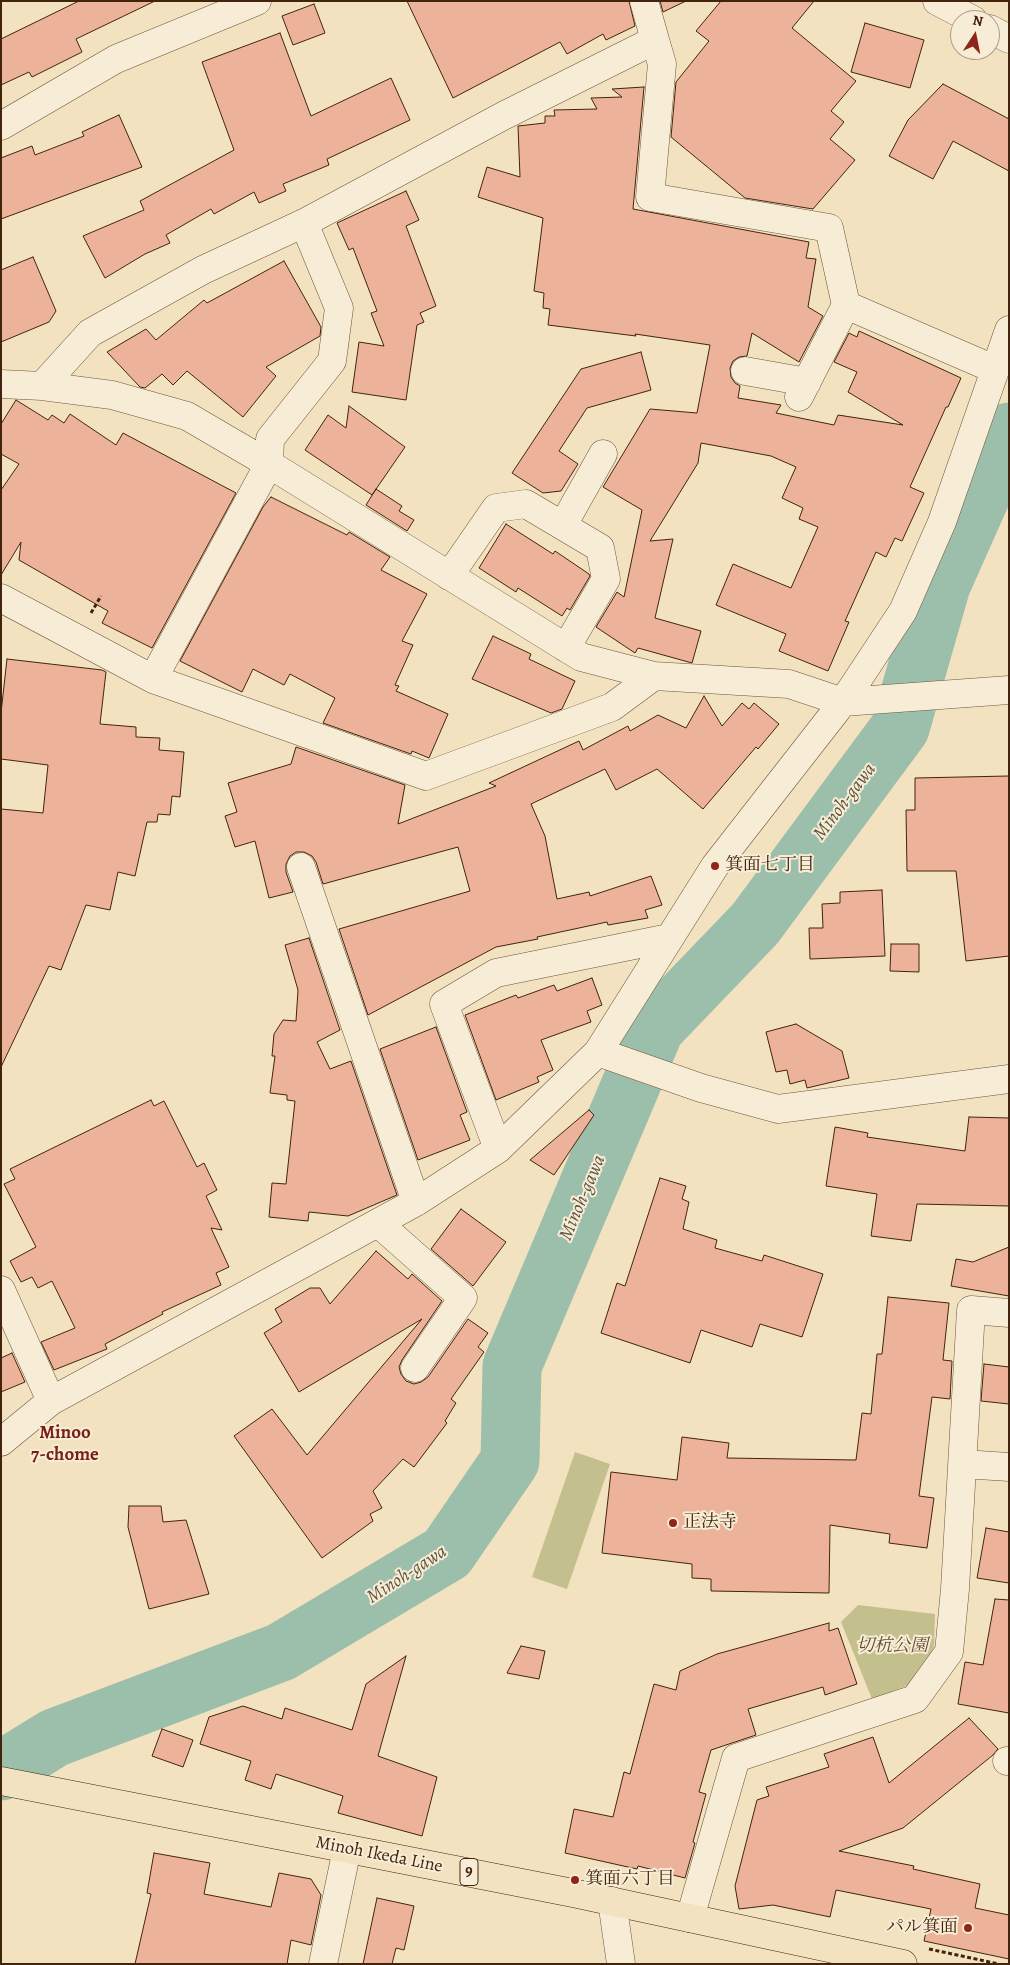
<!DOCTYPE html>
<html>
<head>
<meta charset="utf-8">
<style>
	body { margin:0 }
	#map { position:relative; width:1010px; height:1965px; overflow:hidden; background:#f2e2c0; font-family:Alegreya,serif }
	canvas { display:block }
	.frame { position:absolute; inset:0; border:2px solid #42240c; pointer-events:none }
	.north { position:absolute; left:950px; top:10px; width:50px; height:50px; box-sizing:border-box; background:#f7ecd6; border:1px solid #af9c85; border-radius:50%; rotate:11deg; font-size:14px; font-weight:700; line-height:20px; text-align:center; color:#42240c }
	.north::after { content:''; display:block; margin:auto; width:18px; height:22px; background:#8f2418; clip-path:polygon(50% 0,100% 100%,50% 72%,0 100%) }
</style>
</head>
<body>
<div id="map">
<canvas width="1010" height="1965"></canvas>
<div class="frame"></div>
<div class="north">N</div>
</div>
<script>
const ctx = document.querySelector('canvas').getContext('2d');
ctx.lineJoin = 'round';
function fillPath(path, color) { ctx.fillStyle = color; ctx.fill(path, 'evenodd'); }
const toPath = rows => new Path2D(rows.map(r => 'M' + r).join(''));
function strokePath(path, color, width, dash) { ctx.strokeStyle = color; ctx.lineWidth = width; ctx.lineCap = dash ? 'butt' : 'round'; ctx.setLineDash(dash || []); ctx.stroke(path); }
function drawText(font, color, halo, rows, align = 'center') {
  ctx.font = font + ' Alegreya,"Noto Serif JP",serif'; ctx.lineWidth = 4; ctx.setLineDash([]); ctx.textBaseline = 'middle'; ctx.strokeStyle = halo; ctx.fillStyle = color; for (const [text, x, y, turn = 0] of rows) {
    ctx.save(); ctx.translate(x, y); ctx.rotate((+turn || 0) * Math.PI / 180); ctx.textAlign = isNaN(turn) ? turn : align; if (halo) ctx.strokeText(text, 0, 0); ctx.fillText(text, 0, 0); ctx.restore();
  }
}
fillPath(toPath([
	[575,1452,610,1464,567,1589,532,1577],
	[858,1605,935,1614,934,1647,914,1683,872,1699,841,1622]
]), '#c3c08d');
strokePath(toPath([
	[1,1771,54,1738,281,1652,447,1553,510,1461,512,1366,655,1028,755,924,900,728,941,585,1009,432]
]), '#9cbfac', 59);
const building = toPath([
	[79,1,155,1,76,39,82,52,32,77,29,72,1,85,1,39,79,1],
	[407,1,629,1,635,26,606,40,603,34,567,54,560,42,453,98,407,1],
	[660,1,686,1,663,12,660,1],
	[721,1,814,1,792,28,856,81,831,111,844,122,830,139,855,160,813,209,745,198,671,137,676,82,709,41,696,31,721,1],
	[314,4,325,33,293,45,282,16,314,4],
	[865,23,924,40,910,88,851,72,865,23],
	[280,33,311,116,391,78,410,120,327,159,329,165,283,184,286,191,259,203,254,192,214,214,211,209,166,235,170,243,145,254,105,278,83,236,144,210,140,201,234,150,202,62,280,33],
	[943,84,1009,119,1009,171,953,141,933,179,889,156,908,120,943,84],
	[644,87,633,209,809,242,806,258,816,259,808,307,823,316,799,362,752,333,747,356,739,357,733,361,730,368,731,377,735,383,740,386,738,398,781,405,776,413,834,425,838,415,903,425,848,392,857,372,834,362,849,333,857,337,859,331,961,378,948,407,946,407,910,487,924,493,902,541,895,538,886,557,876,552,845,621,849,622,828,671,779,651,786,634,716,605,733,564,791,588,818,527,799,519,803,508,782,498,796,467,771,456,701,443,698,463,650,541,673,539,655,618,701,631,692,663,638,648,635,653,596,627,617,592,624,597,642,510,603,487,650,409,697,413,710,345,635,334,636,336,548,325,550,309,543,308,544,293,534,291,543,218,478,197,487,167,520,177,518,126,545,123,545,116,555,116,554,110,597,109,591,98,622,97,612,89,644,87],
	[119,115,142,167,1,219,1,158,32,146,35,155,84,136,82,132,119,115],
	[406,191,419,220,406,226,436,306,420,313,424,322,417,325,406,400,352,392,359,342,384,346,371,313,377,311,353,248,349,250,337,223,406,191],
	[33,257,56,311,49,322,1,342,1,270,33,257],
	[284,261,321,327,320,336,266,367,276,376,243,417,187,371,173,385,162,374,145,388,140,387,107,352,146,329,156,340,204,300,207,303,284,261],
	[641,352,651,390,587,408,559,451,578,464,561,491,543,493,512,473,581,369,641,352],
	[16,400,48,420,52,415,64,423,70,414,116,445,123,433,236,493,152,648,102,623,108,611,19,560,21,542,1,575,1,490,19,464,1,454,1,424,16,400],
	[349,406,405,447,372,495,305,450,328,415,346,428,349,406],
	[376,489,402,506,399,511,414,520,407,531,366,505,376,489],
	[271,497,347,535,349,532,390,557,381,570,427,594,402,641,413,645,395,685,399,686,396,691,448,714,429,758,412,751,411,754,323,723,335,698,290,674,284,685,253,669,242,692,180,661,263,507,271,497],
	[506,524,553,554,555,551,589,574,590,576,570,610,567,608,562,616,518,588,516,592,479,568,506,524],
	[493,636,531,654,529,659,575,681,562,709,551,713,472,679,493,636],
	[7,659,102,670,106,672,100,724,136,727,136,737,160,738,159,750,184,752,180,797,172,796,170,815,158,814,157,822,147,822,135,876,118,872,110,910,86,905,61,970,49,966,1,1067,1,809,43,813,48,765,1,759,1,713,7,659],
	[704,696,722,726,742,703,749,709,754,703,779,724,758,749,756,747,703,809,657,769,616,790,605,769,531,804,545,836,557,899,589,892,590,896,651,876,662,905,645,910,648,918,608,925,607,922,537,937,538,939,496,947,368,1015,339,929,470,891,458,847,323,884,316,862,312,856,304,852,296,852,290,856,286,864,286,872,293,892,269,898,255,841,235,847,225,816,237,812,228,783,291,764,296,747,405,785,398,824,496,786,489,783,579,741,583,750,628,726,630,731,658,715,686,728,704,696],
	[1009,776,1009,956,966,961,956,871,907,871,906,810,915,810,915,778,1009,776],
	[882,890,885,956,810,959,809,928,823,928,822,904,840,903,840,892,882,890],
	[309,938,340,1030,317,1042,330,1069,351,1061,397,1195,348,1216,309,1212,308,1221,269,1217,272,1183,286,1184,295,1101,287,1100,287,1095,270,1093,275,1056,272,1056,274,1034,283,1020,296,1021,298,990,285,945,309,938],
	[891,944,919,944,919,972,890,971,891,944],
	[592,978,602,1005,587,1011,591,1022,541,1040,553,1070,537,1077,539,1082,496,1100,465,1015,516,995,518,998,554,985,557,991,592,978],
	[796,1024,842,1051,849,1078,807,1088,805,1080,790,1084,787,1070,776,1072,766,1032,796,1024],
	[436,1027,467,1112,460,1115,470,1140,418,1160,380,1049,436,1027],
	[151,1100,154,1106,164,1101,197,1167,204,1163,217,1190,206,1196,222,1230,211,1228,229,1267,216,1273,221,1285,162,1312,163,1314,105,1344,107,1349,54,1370,41,1342,75,1328,52,1281,38,1288,32,1277,21,1282,10,1261,36,1247,4,1184,15,1179,10,1169,151,1100],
	[589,1110,594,1115,554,1175,530,1160,589,1110],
	[969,1117,1009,1118,1009,1206,917,1204,911,1241,871,1236,877,1194,826,1186,835,1127,868,1133,867,1137,965,1151,969,1117],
	[660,1178,686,1186,682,1199,689,1202,683,1229,717,1240,715,1248,762,1261,764,1255,823,1274,802,1337,760,1324,752,1347,701,1330,690,1363,601,1333,617,1283,625,1286,660,1178],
	[461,1209,506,1242,473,1286,431,1249,461,1209],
	[1009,1247,1009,1296,951,1286,956,1259,973,1262,1009,1247],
	[376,1251,408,1279,412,1274,442,1301,402,1360,399,1367,401,1374,406,1381,414,1384,421,1382,428,1377,468,1319,488,1333,478,1347,484,1352,451,1399,456,1403,445,1421,447,1423,414,1467,403,1459,373,1491,382,1508,370,1514,373,1521,322,1558,234,1436,272,1409,307,1455,422,1319,299,1392,264,1333,282,1322,275,1309,310,1288,320,1288,330,1304,376,1251],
	[888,1297,949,1303,943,1360,952,1361,950,1399,932,1397,919,1496,934,1498,927,1548,889,1543,890,1534,830,1525,829,1593,711,1591,711,1579,692,1578,692,1564,602,1553,611,1472,677,1480,682,1437,729,1443,727,1458,856,1460,862,1413,871,1414,877,1354,882,1354,888,1297],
	[12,1353,25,1382,1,1392,1,1358,12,1353],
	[984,1364,1009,1367,1009,1404,981,1401,984,1364],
	[129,1506,161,1506,163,1522,186,1520,209,1594,149,1609,128,1527,129,1506],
	[986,1528,1009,1532,1009,1583,977,1578,986,1528],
	[995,1599,1009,1600,1009,1713,958,1704,965,1662,983,1665,995,1599],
	[829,1623,829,1631,838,1628,857,1684,825,1695,823,1687,748,1709,756,1735,711,1750,699,1792,706,1794,693,1842,695,1843,685,1878,638,1866,637,1869,565,1853,574,1809,613,1817,624,1772,630,1774,654,1684,676,1690,680,1671,717,1654,829,1623],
	[521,1646,545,1651,539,1679,507,1673,521,1646],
	[406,1656,378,1756,437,1777,422,1836,338,1813,343,1796,276,1774,271,1789,245,1780,251,1761,200,1744,209,1717,243,1706,282,1719,285,1708,352,1730,366,1684,406,1656],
	[969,1718,998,1749,993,1755,903,1828,839,1851,914,1866,913,1869,980,1884,975,1908,1009,1915,1009,1959,924,1941,931,1909,836,1890,830,1917,773,1905,739,1909,735,1886,757,1800,769,1796,766,1787,829,1767,824,1754,873,1737,889,1783,969,1718],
	[162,1729,193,1740,183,1767,152,1756,162,1729],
	[154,1853,210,1863,204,1894,271,1907,279,1873,311,1879,321,1895,311,1945,291,1940,287,1964,135,1964,151,1894,147,1893,154,1853],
	[377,1898,414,1906,404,1950,396,1948,392,1964,363,1964,377,1898]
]);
fillPath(building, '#ecb39a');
strokePath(building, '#42240c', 1);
const minor = toPath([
	[937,1,973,20],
	[990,29,1009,39],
	[655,40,662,64,650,197,829,228,846,305,994,369],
	[1,126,116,59,257,1],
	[745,371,807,382],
	[1,384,42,386,112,395,187,416,269,464,581,657,654,676,789,684,843,702,1009,690],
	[42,386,90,333,203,270,304,223,503,116,655,40,644,1],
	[799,397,846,305],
	[563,525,603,454],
	[449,576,496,508,526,504,600,548,606,579,566,648],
	[1,598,153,679,426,776,612,707,654,676],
	[153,679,269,464,270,439,332,361,339,308,304,223],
	[301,867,416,1202],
	[598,1052,701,1088,778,1109,1009,1079],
	[498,1149,444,1004,496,973,669,938],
	[378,1223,463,1298,415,1368],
	[1,1290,51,1401],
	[1,1442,51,1401,416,1202,498,1149,598,1052,715,866,843,702,903,611,942,522,1009,330],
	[963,1464,1009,1467],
	[1007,1761,1009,1761],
	[612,1901,621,1964],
	[690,1918,736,1758,915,1699,949,1652,955,1589,971,1310,1009,1313],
	[323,1964,347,1849]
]);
const major = toPath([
	[1,1781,573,1893,903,1964]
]);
strokePath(minor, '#6e5439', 29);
strokePath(major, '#42240c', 29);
strokePath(toPath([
	[91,613,101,596],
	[929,1949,999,1964]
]), '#42240c', 3, [4, 2.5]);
strokePath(minor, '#f7ecd6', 28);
strokePath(major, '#f2e2c0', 28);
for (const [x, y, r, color] of [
	[715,866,5,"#8f2418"],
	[673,1523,5,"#8f2418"],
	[575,1880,5,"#8f2418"],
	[968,1928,5,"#8f2418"]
]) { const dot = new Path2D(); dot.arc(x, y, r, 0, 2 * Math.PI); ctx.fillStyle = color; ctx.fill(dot); strokePath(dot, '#f7ecd6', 2); }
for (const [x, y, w] of [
	[469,1872,18]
]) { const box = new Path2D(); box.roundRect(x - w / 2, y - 13.5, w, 27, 4); ctx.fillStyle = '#f7ecd6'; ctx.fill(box); strokePath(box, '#42240c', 1); }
drawText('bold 16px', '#42240c', null, [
	["9",469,1872]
]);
drawText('18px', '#42240c', '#f7ecd6', [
	["箕面七丁目",725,866],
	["正法寺",683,1523],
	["箕面六丁目",585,1880],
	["パル箕面",958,1928,"right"]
], 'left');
drawText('italic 18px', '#624b2c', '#f7ecd6', [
	["切杭公園",892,1647]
]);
drawText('18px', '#42240c', '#f7ecd6', [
	["Minoh Ikeda Line",379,1855,11]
]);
drawText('italic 19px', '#5d523c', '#f7ecd6', [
	["Minoh-gawa",845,802,-53],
	["Minoh-gawa",583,1198,-67],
	["Minoh-gawa",407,1575,-33]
]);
drawText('bold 19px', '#7a1f14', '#f7ecd6', [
	["Minoo",65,1433],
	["7-chome",65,1455]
]);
</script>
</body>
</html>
